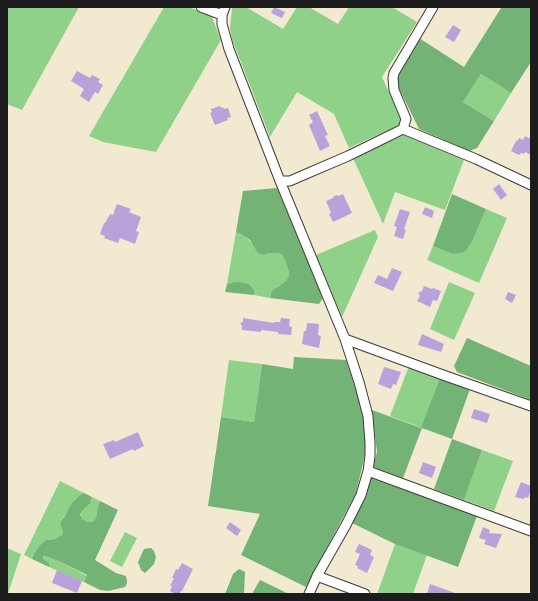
<!DOCTYPE html>
<html>
<head>
<meta charset="utf-8">
<style>
	body { margin:0 }
	#map { position:relative; width:538px; height:601px; overflow:hidden; background:#f1ead1; font-family:"Indie Flower",sans-serif }
	canvas { display:block }
	.frame { position:absolute; inset:0; border:8px solid #1c1c1c; pointer-events:none }
</style>
</head>
<body>
<div id="map">
<canvas width="538" height="601"></canvas>
<div class="frame"></div>
</div>
<script>
const ctx = document.querySelector('canvas').getContext('2d');
ctx.lineJoin = 'round';
function fillPath(path, color) { ctx.fillStyle = color; ctx.fill(path, 'evenodd'); }
const toPath = rows => new Path2D(rows.map(r => 'M' + r).join(''));
function strokePath(path, color, width, dash) { ctx.strokeStyle = color; ctx.lineWidth = width; ctx.lineCap = dash ? 'butt' : 'round'; ctx.setLineDash(dash || []); ctx.stroke(path); }
fillPath(toPath([
	[7,7,79,7,22,110,7,104],
	[164,7,189,7,212,17,221,40,156,152,103,142,89,136],
	[233,7,246,7,283,29,297,7,309,7,338,24,349,7,392,7,417,22,382,77,401,118,399,125,349,148,334,114,297,92,270,137,232,39,230,28,232,9],
	[481,74,511,93,494,121,463,102],
	[404,135,464,160,445,210,395,192,383,224,353,158],
	[486,209,507,218,479,283,427,260,433,246,452,254,466,251,472,242],
	[375,230,378,237,342,317,316,255],
	[236,232,244,235,264,255,270,253,275,253,281,254,284,258,287,266,289,273,289,276,287,281,278,286,271,293,270,298,254,295,254,290,249,284,241,282,227,284],
	[449,282,475,293,454,340,430,329],
	[229,360,262,364,254,422,221,417],
	[409,366,440,378,422,428,390,416],
	[482,450,513,461,494,511,464,500],
	[60,481,84,493,75,500,60,522,61,526,63,532,62,535,55,539,46,540,41,544,34,553,32,559,24,555],
	[92,497,100,501,98,505,96,517,94,521,88,522,82,519,80,516,84,509,90,504],
	[125,532,137,538,122,567,110,561],
	[395,544,427,555,413,594,377,594],
	[7,548,21,554,8,594,7,594],
	[43,556,48,557,63,563,87,576,84,582,49,567,49,563,42,559]
]), '#8fd189');
fillPath(toPath([
	[500,7,531,7,531,62,511,93,481,74,463,102,494,121,477,148,469,151,419,129,394,78,419,38,464,67,501,8],
	[277,188,323,298,319,304,270,298,271,293,273,290,286,281,289,276,289,273,287,266,284,258,281,254,275,253,270,253,264,255,258,253,250,240,243,235,236,232,243,191],
	[452,194,486,209,472,242,466,251,460,253,452,254,433,246],
	[235,282,241,282,249,284,254,290,254,295,225,292,227,284],
	[467,338,531,366,531,400,457,372,454,366],
	[294,357,346,360,362,408,366,450,356,493,306,587,241,555,260,514,208,506,221,417,254,422,262,364,293,369],
	[440,378,470,389,452,439,482,450,464,500,434,489,452,439,422,428,403,478,373,467,377,452,372,410,421,428],
	[371,478,477,516,458,567,395,544,352,523,366,497],
	[84,493,92,497,90,504,84,509,80,515,82,519,88,522,94,521,96,517,98,505,100,501,118,510,95,560,116,573,126,576,127,580,127,583,125,587,108,591,100,590,84,582,87,575,63,563,48,557,43,556,43,559,49,563,49,567,32,559,34,553,41,544,46,540,55,539,62,535,63,532,61,526,60,522,64,517,72,503,78,497],
	[151,548,154,551,156,557,154,564,145,573,141,570,138,562,144,549],
	[239,569,245,572,244,594,225,594,233,574],
	[260,580,289,594,252,594]
]), '#73b375');
fillPath(toPath([
	[274,7,285,12,282,18,271,13],
	[453,25,461,30,454,42,445,37],
	[77,71,90,78,92,75,100,79,98,82,103,85,98,94,95,92,89,102,80,96,84,89,71,81],
	[220,106,221,108,223,107,224,109,228,108,231,117,227,118,228,120,215,125,210,113,212,112,211,109],
	[317,111,328,135,325,136,330,146,320,151,309,125,313,122,309,115],
	[525,136,531,139,531,155,525,152,524,154,521,153,519,155,511,151,516,141,517,141,519,138,523,140],
	[499,184,507,195,501,200,493,189],
	[343,194,352,213,333,222,329,214,331,213,326,201,333,198,334,196,337,195,338,196],
	[117,204,131,209,129,212,141,217,136,231,139,232,135,244,120,238,118,243,104,238,105,236,100,234,104,223,105,223,110,214,113,215],
	[425,207,434,211,432,218,422,214],
	[400,209,410,212,404,229,406,230,403,239,394,236,397,227,394,226],
	[392,268,402,272,393,291,374,283,378,275,387,279],
	[424,286,432,289,433,288,441,291,437,301,433,300,430,307,417,301,420,296,418,293,422,291],
	[508,292,516,295,512,303,505,299],
	[243,318,274,323,274,322,280,322,281,318,290,319,289,326,292,327,291,335,278,334,278,332,261,330,261,332,242,330,242,326,240,323,243,322],
	[307,323,319,324,318,335,321,336,319,348,302,344,304,331,306,331],
	[422,334,444,344,441,352,418,345],
	[384,367,401,372,396,385,393,384,391,389,378,384],
	[474,409,490,414,487,423,471,418],
	[138,432,144,446,134,451,133,449,110,459,103,444,114,440,115,442],
	[423,462,436,467,432,478,419,473],
	[521,482,531,486,531,490,528,498,525,497,524,499,515,497],
	[230,522,241,530,237,536,226,528],
	[483,527,490,530,489,533,502,534,496,548,484,544,486,540,479,538],
	[359,544,372,550,370,555,374,557,367,573,357,568,358,566,355,565,360,554,355,552],
	[182,563,193,569,182,591,181,591,179,594,175,594,170,591,172,586,170,586,174,578,172,578,176,569,178,570],
	[57,570,82,581,77,593,52,583],
	[430,584,455,593,455,594,427,594]
]), '#b9a2d9');
const minor = toPath([
	[201,7,222,15],
	[225,7,222,15,222,24,229,49,280,181,345,339,359,382,368,416,370,443,370,456,368,471,361,495,346,525,317,576,309,594],
	[403,129,476,159,531,185],
	[280,181,290,181,299,177,348,156,403,129,406,119,404,114,394,90,393,78,394,73,433,7],
	[345,339,443,375,531,406],
	[368,471,531,531],
	[317,576,365,594]
]);
strokePath(minor, '#3c3b37', 11);
strokePath(minor, '#fff', 9);
</script>
</body>
</html>
